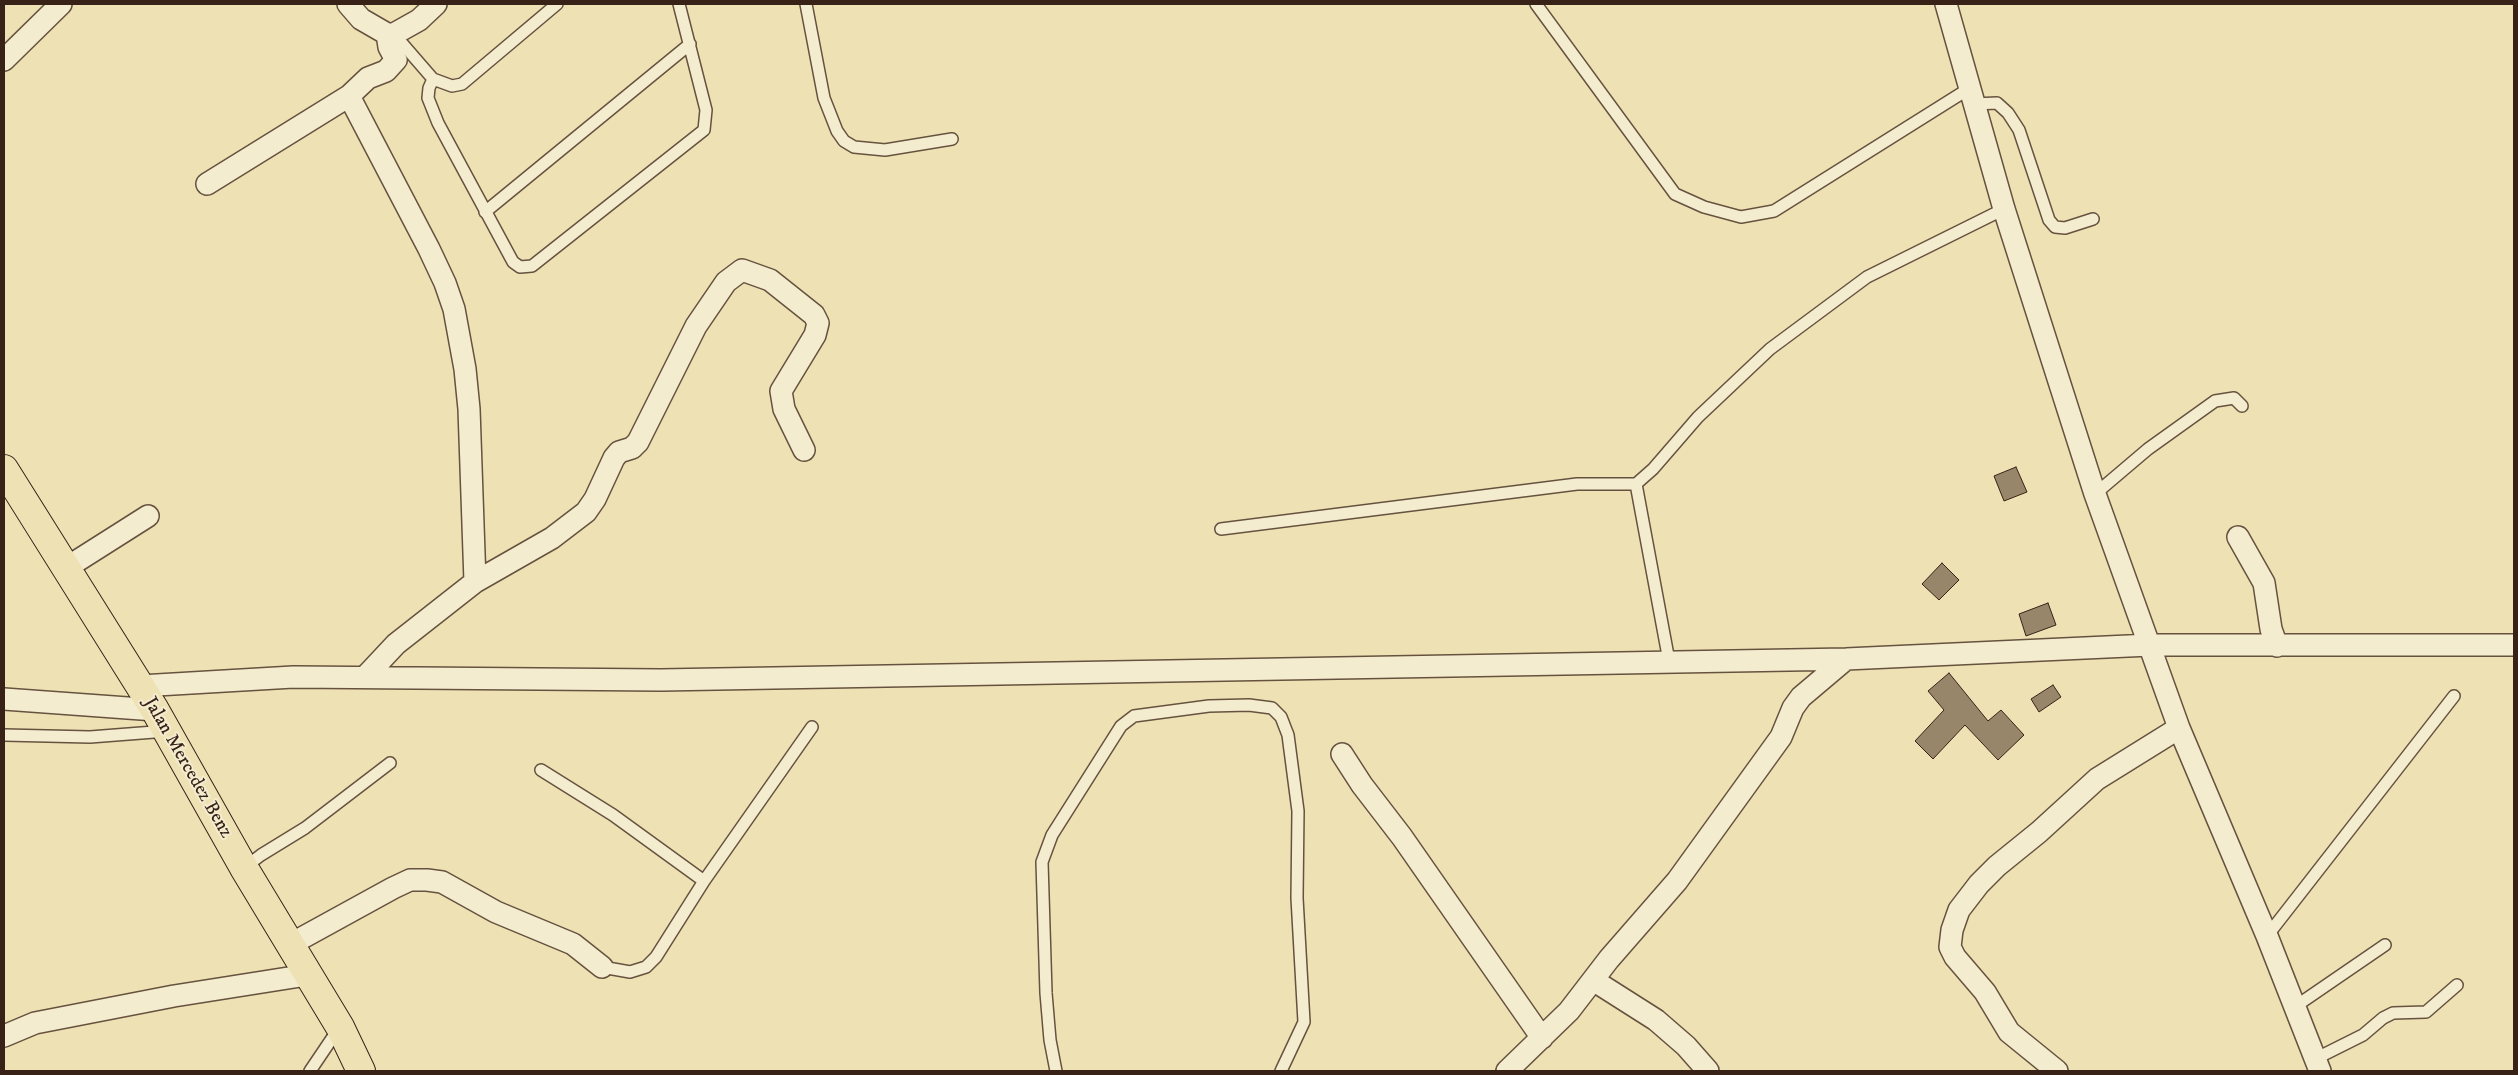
<!DOCTYPE html>
<html>
<head>
<meta charset="utf-8">
<style>
	body { margin:0 }
	#map { position:relative; width:2518px; height:1075px; overflow:hidden; background:#eee2b5; font-family:"IM FELL DW Pica",serif }
	canvas { display:block }
	.frame { position:absolute; inset:0; border:5px solid #382218; pointer-events:none }
</style>
</head>
<body>
<div id="map">
<canvas width="2518" height="1075"></canvas>
<div class="frame"></div>
</div>
<script>
const ctx = document.querySelector('canvas').getContext('2d');
ctx.lineJoin = 'round';
function fillPath(path, color) { ctx.fillStyle = color; ctx.fill(path, 'evenodd'); }
const toPath = rows => new Path2D(rows.map(r => 'M' + r).join(''));
function strokePath(path, color, width, dash) { ctx.strokeStyle = color; ctx.lineWidth = width; ctx.lineCap = dash ? 'butt' : 'round'; ctx.setLineDash(dash || []); ctx.stroke(path); }
function drawText(font, color, halo, rows, align = 'center') {
  ctx.font = font + ' "IM FELL DW Pica",serif'; ctx.lineWidth = 4; ctx.setLineDash([]); ctx.textBaseline = 'middle'; ctx.strokeStyle = halo; ctx.fillStyle = color; for (const [text, x, y, turn = 0] of rows) {
    ctx.save(); ctx.translate(x, y); ctx.rotate((+turn || 0) * Math.PI / 180); ctx.textAlign = isNaN(turn) ? turn : align; if (halo) ctx.strokeText(text, 0, 0); ctx.fillText(text, 0, 0); ctx.restore();
  }
}
const building = toPath([
	[2016,467,2027,492,2004,501,1994,476,2016,467],
	[1942,563,1959,580,1939,600,1922,584,1942,563],
	[2048,603,2056,625,2026,636,2019,614,2048,603],
	[1949,673,1988,721,2001,710,2024,735,1998,760,1965,725,1933,759,1915,741,1944,710,1928,691,1949,673],
	[2053,685,2061,697,2039,712,2031,699,2053,685]
]);
fillPath(building, '#97866a');
strokePath(building, '#382218', 1);
const service = toPath([
	[806,4,824,98,837,131,844,141,854,147,885,150,952,139],
	[1536,4,1675,194,1704,207,1741,217,1774,211,1970,88],
	[394,34,433,79,452,86,462,84,557,4],
	[433,79,429,88,428,98,438,123,513,262,520,267,532,266,704,130,706,110,679,4],
	[1974,104,1997,103,2008,113,2019,130,2049,220,2055,227,2065,228,2093,219],
	[485,212,690,44],
	[1636,484,1669,661],
	[2095,494,2148,449,2215,401,2234,398,2242,406],
	[1221,529,1577,484,1636,484,1653,469,1698,417,1770,349,1867,277,2004,209],
	[4,735,90,737,167,731],
	[541,770,613,815,704,881],
	[244,868,261,855,305,828,390,763],
	[2267,936,2454,696],
	[602,967,630,972,646,967,656,957,704,881,812,727],
	[2296,1006,2385,945],
	[2315,1059,2363,1035,2383,1018,2393,1013,2426,1012,2457,985],
	[310,1071,339,1028],
	[1056,1071,1050,1040,1046,993,1042,862,1052,835,1121,726,1134,716,1209,706,1249,705,1272,708,1281,717,1288,735,1298,811,1297,898,1304,1022,1281,1071]
]);
const minor = toPath([
	[348,4,361,19,387,34,394,34,419,20,436,4],
	[1946,4,2004,209,2095,494,2179,728,2267,936,2320,1071],
	[4,60,61,4],
	[349,96,429,249,445,283,454,309,465,369,469,409,475,582],
	[207,184,349,96,368,78,386,71,396,60,389,47,387,34],
	[2238,537,2264,583,2271,629,2277,646],
	[66,568,148,516],
	[366,676,396,644,475,582,552,538,586,512,595,499,614,458,619,452,632,448,638,442,696,326,726,282,742,270,770,280,814,315,818,323,815,335,781,391,784,409,804,450],
	[140,686,293,677,661,680,1846,659,2150,645,2514,645],
	[4,699,155,710],
	[1342,754,1362,785,1402,837,1542,1038],
	[291,944,393,888,410,880,427,880,442,882,496,912,573,944,602,967],
	[1593,980,1656,1020,1686,1046,1708,1071],
	[4,1036,35,1023,174,996,307,975],
	[1507,1071,1569,1011,1609,959,1677,881,1781,737,1793,708,1801,697,1846,659],
	[2057,1071,2009,1032,1985,992,1955,957,1950,947,1952,930,1959,910,1979,884,1997,866,2039,832,2097,779,2179,728]
]);
const primary = toPath([
	[4,469,155,710,244,868,340,1027,361,1071]
]);
strokePath(service, '#66523f', 14);
strokePath(minor, '#66523f', 24);
strokePath(primary, '#382218', 30);
strokePath(service, '#f4eccf', 11);
strokePath(minor, '#f4eccf', 21);
strokePath(primary, '#eee2b5', 28);
drawText('19px', '#382218', '#f4eccf', [
	["Jalan Mercedez Benz",187,768,60]
]);
</script>
</body>
</html>
